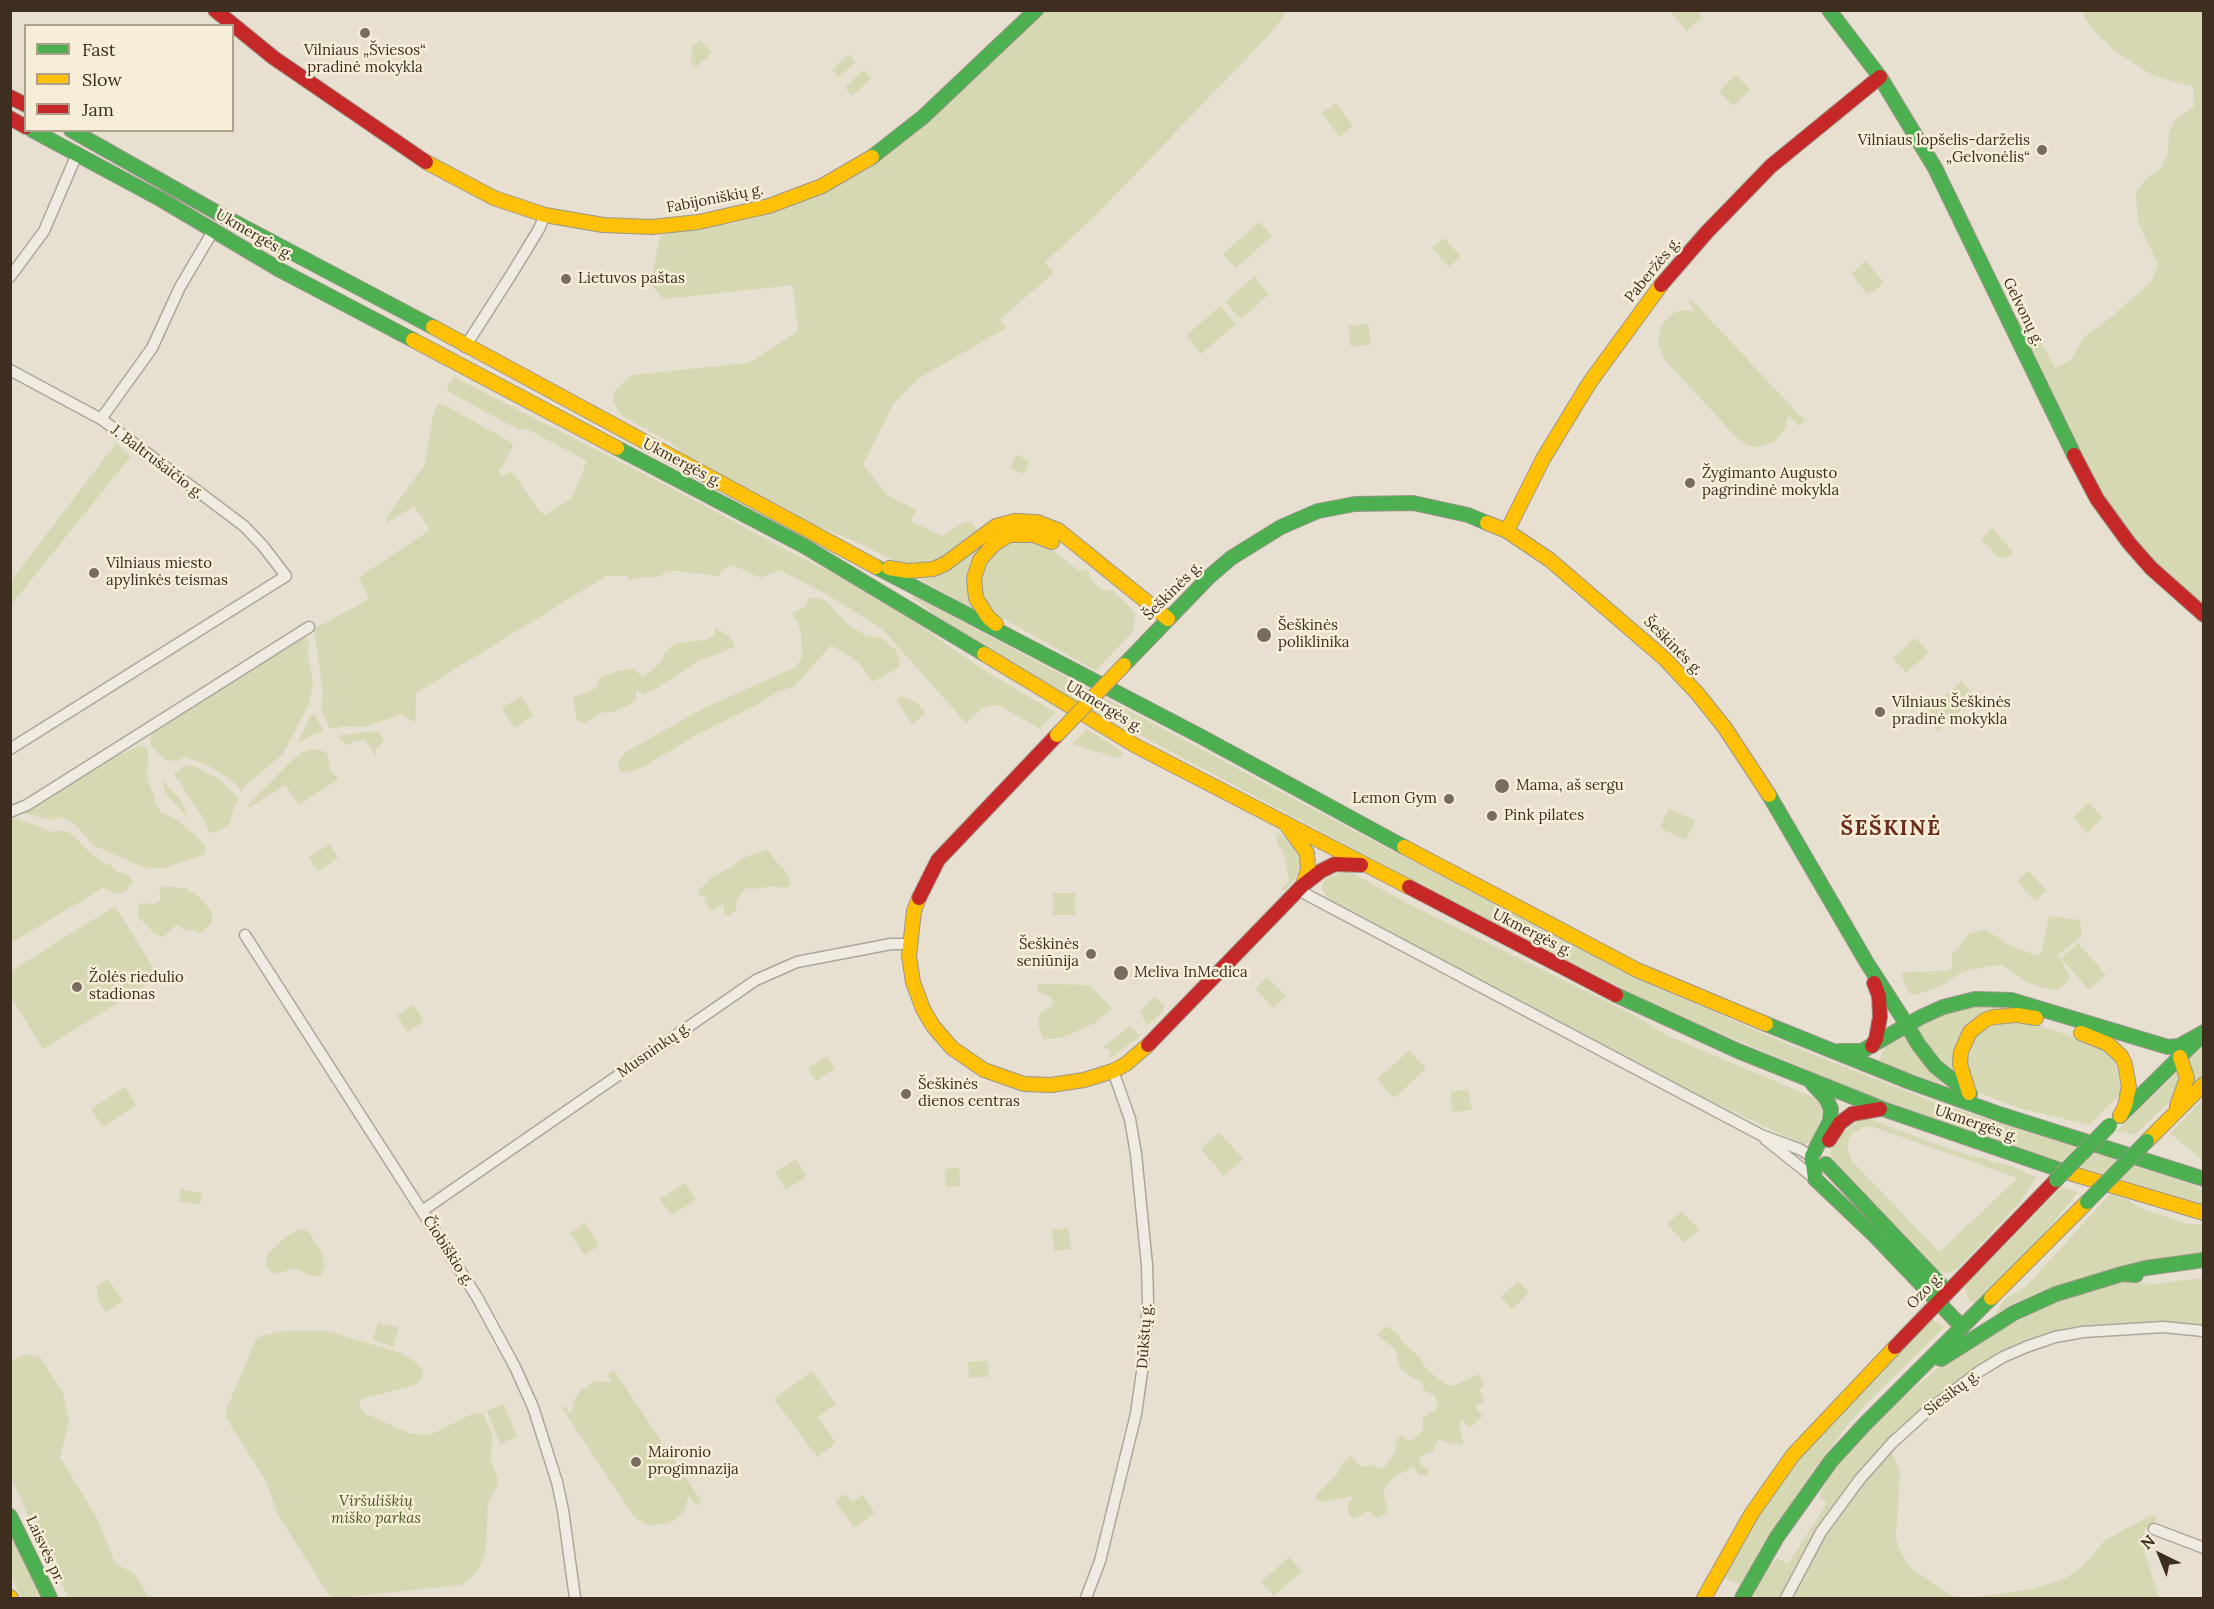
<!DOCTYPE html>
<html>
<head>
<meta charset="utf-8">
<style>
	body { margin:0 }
	#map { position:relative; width:2214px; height:1609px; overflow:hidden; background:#e7e0d1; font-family:Lora,serif }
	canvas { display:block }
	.frame { position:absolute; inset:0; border:12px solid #3d2e20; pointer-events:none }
	.legend { position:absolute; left:24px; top:24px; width:210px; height:108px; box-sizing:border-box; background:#f7eed8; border:2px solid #ada18e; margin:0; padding:8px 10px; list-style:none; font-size:18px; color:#3d2e20 }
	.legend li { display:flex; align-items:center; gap:12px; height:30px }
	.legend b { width:30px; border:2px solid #ada18e }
	.north { position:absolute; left:2130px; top:1525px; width:60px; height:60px; -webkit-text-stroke:4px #f7eed8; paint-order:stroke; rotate:317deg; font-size:16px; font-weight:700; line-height:24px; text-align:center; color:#3d2e20 }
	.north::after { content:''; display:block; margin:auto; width:21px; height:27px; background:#3d2e20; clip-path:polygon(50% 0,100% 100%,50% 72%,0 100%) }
</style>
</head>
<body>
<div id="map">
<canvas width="2214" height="1609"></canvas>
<div class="frame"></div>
<ul class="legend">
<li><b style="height:8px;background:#4caf50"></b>Fast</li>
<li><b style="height:8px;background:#ffc107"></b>Slow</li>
<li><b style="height:8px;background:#c62828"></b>Jam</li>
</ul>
<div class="north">N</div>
</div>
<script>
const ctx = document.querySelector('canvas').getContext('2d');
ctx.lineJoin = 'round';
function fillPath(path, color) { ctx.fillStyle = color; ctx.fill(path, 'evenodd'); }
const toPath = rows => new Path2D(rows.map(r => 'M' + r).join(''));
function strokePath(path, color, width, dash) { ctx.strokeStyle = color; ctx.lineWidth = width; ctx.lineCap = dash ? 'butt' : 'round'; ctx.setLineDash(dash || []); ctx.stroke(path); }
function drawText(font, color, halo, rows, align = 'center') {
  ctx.font = font + ' Lora,serif'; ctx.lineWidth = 5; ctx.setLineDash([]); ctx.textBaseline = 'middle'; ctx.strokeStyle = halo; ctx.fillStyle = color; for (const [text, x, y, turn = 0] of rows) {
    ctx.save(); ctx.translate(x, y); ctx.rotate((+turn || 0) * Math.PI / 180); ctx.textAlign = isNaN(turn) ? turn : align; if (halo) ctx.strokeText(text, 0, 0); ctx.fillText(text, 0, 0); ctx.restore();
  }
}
fillPath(toPath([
	[1676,10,1696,11,1702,17,1687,31,1672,14],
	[1044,11,1287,11,1271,33,1096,215,1045,262,1054,273,1000,319,1006,328,919,378,894,403,863,464,887,495,916,510,911,521,942,536,964,522,971,522,979,532,947,557,905,566,861,544,815,525,684,454,670,442,622,416,618,411,613,400,614,392,628,378,634,375,746,363,754,360,798,331,793,285,665,299,661,297,653,287,652,278,659,240,662,235,667,232,731,224,755,218,817,195,1015,39],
	[2084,11,2203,11,2203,607,2150,557,2128,531,2106,500,2015,319,2026,314,2055,368,2071,360,2084,337,2110,318,2152,281,2158,264,2138,222,2136,192,2145,180,2162,167,2168,152,2169,132,2175,120,2194,107,2193,87,2152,75,2115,51,2097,34,2085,19],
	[700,40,712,53,696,67,691,62,692,47],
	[849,54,856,62,838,77,832,70],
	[864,70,871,78,852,96,845,87],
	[1736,75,1750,90,1733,106,1719,91],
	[1336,103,1353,126,1340,137,1322,113],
	[1259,222,1272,236,1236,268,1223,254],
	[1444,238,1460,256,1449,267,1432,248],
	[1866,261,1884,283,1868,295,1851,274],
	[1254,276,1269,294,1241,319,1225,302],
	[1691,299,1805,421,1799,426,1788,415,1785,429,1774,442,1759,447,1747,445,1735,436,1665,360,1658,345,1661,326,1669,316,1676,312,1683,310,1695,311,1688,302],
	[1220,306,1236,324,1201,354,1186,336],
	[1368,323,1371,345,1351,347,1348,326],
	[454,377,679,492,794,554,847,580,897,610,987,672,1055,712,1040,729,1002,707,994,705,981,709,966,723,883,630,828,595,779,570,761,578,733,565,721,571,720,576,676,571,668,572,654,578,641,577,631,580,625,576,606,576,416,693,415,723,402,714,365,727,344,726,333,729,329,727,321,708,323,692,314,629,369,599,359,577,430,530,414,506,387,523,387,517,425,464,433,416,438,405,443,404,512,443,513,446,503,466,498,470,502,476,510,472,514,474,539,511,545,515,571,499,587,461,527,429,519,430,449,392,447,388],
	[116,443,131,456,11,605,11,581],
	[1016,455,1030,461,1024,474,1010,468],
	[1993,528,2013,552,2006,558,1997,557,1981,539],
	[990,534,1054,538,990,538,974,609,917,578],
	[1020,537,1053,550,1079,571,1082,569,1088,571,1092,582,1102,589,1113,591,1130,607,1135,614,1133,631,1096,671,995,614,982,597,983,567,998,545],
	[914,596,1390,850,1654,986,1792,1046,1931,1101,2190,1184,2203,1190,2203,1204,2031,1152,1863,1093,1665,1010,1544,950,1012,667,912,598],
	[816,597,825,600,851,627,867,636,882,638,895,649,900,661,898,668,872,682,858,662,831,645,794,687,779,691,756,705,694,736,647,765,628,773,620,773,618,763,624,753,702,709,796,667,802,657,801,630,792,613,805,607,808,599],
	[715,628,729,636,735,647,698,661,657,688,643,695,636,689,636,701,616,711,601,713,584,723,577,721,573,697,595,689,600,678,618,671,633,669,643,677,659,664,666,651,676,643,706,640,714,636],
	[302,634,309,642,308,657,313,683,309,704,283,754,247,784,241,792,235,783,208,765,185,757,176,761,165,760,151,746,150,739,153,732,201,698],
	[1915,638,1929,652,1906,673,1893,658],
	[1961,681,1975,697,1938,731,1924,716],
	[521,696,533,716,514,728,502,708],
	[902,696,917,703,926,713,912,724,896,700],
	[311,715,315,715,323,731,312,735,297,744],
	[1087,729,1122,752,1122,757,1117,758,1072,744],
	[377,731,381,734,384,741,376,748,376,756,365,740,354,741,347,745,337,737,340,735],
	[142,745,146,747,148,752,147,779,155,797,155,804,161,812,178,820,205,845,205,854,164,868,147,869,93,845,73,823,59,817,50,820,22,813,105,761],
	[311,749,320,750,327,753,331,771,339,779,298,805,286,785,250,807,247,806,291,761,303,752],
	[186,765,194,766,219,779,237,796,238,800,233,810,230,823,222,829,213,833,209,831,201,814,186,794,181,782,176,778,174,773],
	[162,780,182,802,189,819,165,792],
	[2089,803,2103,818,2087,833,2073,817],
	[1669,809,1695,820,1686,840,1660,828],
	[16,818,52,832,63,830,73,835,88,851,106,864,111,865,116,871,128,875,133,882,126,891,117,894,103,888,11,943,10,819],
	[1276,832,1291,841,1304,855,1295,879,1283,891,1282,889,1289,880,1283,850,1278,846],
	[330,844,338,858,318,871,309,857],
	[767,849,779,865,784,868,791,884,786,888,772,886,753,889,746,888,737,900,736,911,729,916,724,913,724,904,711,911,704,900,712,895,706,897,698,895,698,891,712,877,734,866,739,860],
	[1346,870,1407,903,1632,1014,1666,1035,1822,1101,1826,1105,1811,1142,1805,1144,1798,1142,1678,1086,1328,901,1322,888,1324,880],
	[2028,871,2047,891,2035,901,2017,881],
	[163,886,185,888,201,898,212,913,212,922,205,930,201,933,193,930,184,931,181,926,176,925,163,937,155,934,138,917,138,906,144,903,153,904,161,900,159,889],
	[1053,893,1075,893,1075,915,1053,915],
	[115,906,159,977,43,1049,11,997,11,971],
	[2049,916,2080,920,2082,936,2058,955,2070,976,2068,982,2057,990,2040,987,2027,982,2002,965,1988,966,1962,972,1943,985,1916,995,1909,993,1906,987,1902,976,1903,972,1948,971,1952,967,1952,953,1959,947,1969,934,1985,929,2009,945,2037,956,2041,954],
	[2078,943,2106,975,2089,990,2061,958],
	[1267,977,1286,996,1273,1008,1255,989],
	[1039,984,1090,985,1112,1008,1095,1023,1061,1038,1043,1039,1038,1023,1040,1013,1049,1008,1053,1003,1051,998,1037,991],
	[1155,996,1164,1005,1164,1010,1151,1023,1147,1024,1139,1012],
	[2005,1004,1984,1016,1960,1083,1914,1027,1955,1009],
	[414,1005,424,1022,407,1032,397,1015],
	[1997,1023,2038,1025,2097,1045,2114,1056,2122,1092,2090,1125,2019,1108,1982,1094,1976,1090,1966,1060,1975,1037],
	[1130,1026,1140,1036,1109,1059,1111,1051,1103,1047],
	[1904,1029,1946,1085,1878,1063,1889,1037],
	[2203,1046,2203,1075,2192,1087,2188,1062],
	[1410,1050,1426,1069,1394,1098,1377,1079],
	[827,1056,835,1068,816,1081,808,1068],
	[2179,1070,2178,1093,2135,1135,2117,1131],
	[125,1087,136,1105,103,1127,91,1109],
	[1468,1089,1472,1110,1453,1112,1450,1092],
	[2203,1099,2203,1161,2170,1133],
	[1864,1117,1949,1149,2013,1167,2037,1177,2020,1202,1958,1268,1948,1273,1938,1271,1832,1158,1830,1153,1834,1139],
	[1866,1126,1873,1127,2018,1178,1939,1252,1852,1161,1847,1147,1850,1135],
	[1219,1132,1243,1159,1224,1176,1201,1149],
	[796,1159,807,1176,786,1190,775,1172],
	[959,1168,960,1186,946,1187,945,1169],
	[685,1183,696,1200,671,1215,660,1199],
	[2062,1187,2078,1192,2031,1250,1980,1301,1973,1302,1968,1299,1965,1287,1969,1282],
	[181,1189,202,1193,200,1205,179,1201],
	[2110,1194,2126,1199,2140,1208,2188,1224,2203,1224,2203,1253,2021,1302,1994,1315,2005,1299,2024,1288,2041,1270],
	[1682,1211,1699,1230,1684,1243,1667,1224],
	[585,1223,599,1246,584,1255,570,1233],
	[1068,1228,1071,1249,1054,1251,1052,1230],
	[300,1229,308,1231,321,1251,325,1266,321,1276,309,1275,294,1268,276,1274,266,1267,267,1254,287,1236],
	[2203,1278,2203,1328,2160,1321,2093,1325,2064,1330,2035,1337,2012,1346,1970,1372,1923,1408,1896,1433,1851,1483,1815,1534,1796,1564,1779,1598,1750,1598,1762,1576,1777,1558,1788,1564,1827,1503,1819,1496,1831,1474,1847,1453,1903,1397,1955,1355,2055,1301,2125,1281,2154,1284],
	[108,1279,123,1301,106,1312,98,1300,97,1286],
	[1518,1281,1529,1293,1512,1309,1501,1297],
	[1932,1319,1944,1327,1862,1408,1845,1428,1813,1471,1742,1586,1723,1577,1756,1517,1811,1444],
	[378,1322,399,1328,393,1347,373,1340],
	[1386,1326,1399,1335,1404,1344,1419,1356,1426,1369,1444,1383,1453,1386,1479,1374,1484,1384,1480,1391,1484,1397,1484,1402,1475,1407,1483,1416,1469,1428,1462,1420,1459,1425,1464,1443,1460,1445,1450,1443,1438,1439,1433,1451,1419,1457,1421,1465,1429,1470,1426,1475,1419,1475,1413,1467,1391,1479,1383,1492,1388,1509,1386,1514,1378,1518,1367,1511,1355,1518,1349,1516,1348,1505,1354,1496,1325,1502,1314,1498,1338,1473,1343,1463,1351,1456,1361,1467,1371,1465,1383,1469,1396,1451,1395,1443,1401,1435,1410,1441,1418,1436,1423,1429,1423,1417,1438,1408,1435,1396,1424,1390,1422,1382,1410,1376,1400,1368,1395,1349,1377,1335],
	[285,1331,327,1331,401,1353,413,1360,423,1371,422,1377,415,1385,361,1399,359,1403,361,1409,366,1414,411,1434,432,1434,476,1412,483,1414,492,1434,491,1461,497,1476,498,1484,488,1504,486,1549,480,1566,471,1578,461,1585,337,1598,329,1595,278,1515,266,1481,226,1418,226,1410,256,1339,263,1335],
	[26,1354,41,1358,63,1393,69,1422,60,1457,97,1518,115,1563,136,1575,149,1598,69,1598,40,1542,11,1477,11,1367,12,1361],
	[988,1361,989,1377,969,1378,968,1362],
	[614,1370,702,1502,696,1505,689,1496,684,1511,675,1520,667,1524,648,1525,635,1518,562,1408,565,1406,571,1414,574,1400,580,1391,596,1381,612,1382,608,1374],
	[812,1371,836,1404,818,1417,836,1443,817,1457,774,1399],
	[504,1404,517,1437,500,1444,487,1411],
	[1890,1451,1900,1470,1896,1539,1900,1550,1909,1567,1953,1596,1960,1598,1791,1598,1823,1538,1864,1481],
	[846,1494,852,1502,863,1495,875,1513,854,1528,835,1501],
	[2157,1515,2154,1526,2145,1529,2141,1540,2159,1598,1971,1598,2033,1589,2066,1578,2083,1566,2105,1540,2150,1516],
	[11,1530,43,1598,21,1598,11,1576],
	[1289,1557,1302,1571,1274,1596,1261,1582]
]), '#d6d7b3');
const street = toPath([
	[10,277,44,231,77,154],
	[465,347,511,275,539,229,545,215],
	[10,370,101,419,115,429,244,526,263,546,286,576,10,749],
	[101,419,152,348,180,287,213,231],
	[10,812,27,805,309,627],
	[1298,890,1761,1135,1799,1149,1815,1158],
	[245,935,477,1297,515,1367,533,1407,557,1482,563,1510,575,1598],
	[1765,1139,1814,1178],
	[422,1211,756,980,797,962,891,944,910,944],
	[2154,1529,2204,1548],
	[1086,1598,1100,1561,1136,1414,1143,1365,1148,1303,1147,1265,1136,1154,1130,1119,1113,1071],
	[1786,1598,1821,1532,1860,1479,1892,1443,1925,1413,1980,1371,2003,1357,2026,1347,2055,1337,2083,1332,2163,1327,2204,1331]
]);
const fast = toPath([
	[1829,10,1880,77,1935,168,2074,455],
	[32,130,162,200,280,270,413,340],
	[71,130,223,216,433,327],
	[872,157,923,117,1036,10],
	[617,448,804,546,984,654],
	[876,567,1200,736,1404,847],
	[1124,665,1209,577,1231,558,1281,527,1318,511,1355,504,1413,503,1468,515,1487,523],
	[1769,795,1867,963,1907,1025],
	[1616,995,1738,1051,1883,1109,2063,1171],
	[1766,1024,1910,1082,2002,1115,2204,1179],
	[1907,1025,1918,1044,1935,1066,1970,1094],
	[1839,1051,1862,1051,1921,1017,1943,1007,1975,999,2011,1000,2168,1047,2179,1046,2204,1032],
	[1812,1083,1826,1098,1831,1109,1830,1121,1812,1156,1815,1179,1874,1235,1962,1327],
	[2120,1116,2199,1038],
	[1826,1164,1941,1285],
	[2122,1274,2146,1268,2204,1260],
	[1941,1359,2014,1313,2056,1294,2122,1274,2136,1275],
	[10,1516,50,1598],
	[1742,1598,1777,1537,1831,1461,1865,1424,1991,1298]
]);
const slow = toPath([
	[426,162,494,198,545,215,603,225,652,227,699,222,769,206,822,186,872,157],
	[433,327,876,567],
	[413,340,617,448],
	[1487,523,1507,531,1550,560,1665,659,1697,693,1725,728,1769,795],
	[1507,531,1543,459,1590,382,1661,285],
	[889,568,908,571,933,569,945,564,996,526,1015,521,1037,522,1058,530,1168,619],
	[996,624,988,617,976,598,974,578,980,560,993,545,1009,535,1034,535,1052,542],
	[984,654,1136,746,1409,887],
	[1288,827,1307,853,1308,869,1303,885],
	[1404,847,1637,970,1766,1024],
	[919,898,914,911,909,956,913,982,923,1009,933,1026,952,1048,984,1070,1024,1084,1051,1085,1084,1080,1113,1071,1126,1064,1148,1045],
	[2081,1033,2108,1044,2121,1056,2125,1064,2129,1087,2125,1106,2120,1116],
	[1969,1093,1960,1064,1961,1052,1970,1032,1985,1020,1994,1017,2017,1015,2036,1018],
	[2177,1106,2187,1078,2180,1057],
	[2147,1141,2204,1084],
	[2063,1171,2204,1213],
	[1991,1298,2087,1202],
	[10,1597,11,1598],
	[1704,1598,1752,1513,1793,1455,1895,1347]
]);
const jam = toPath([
	[215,10,274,58,426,162],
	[10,97,26,105],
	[10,118,26,127],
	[1661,285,1707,232,1771,166,1880,77],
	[2074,455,2097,499,2129,543,2151,568,2204,615],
	[1303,885,1321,871,1335,864,1361,865],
	[1409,887,1616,995],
	[919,898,938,860,1057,735],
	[1148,1045,1303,885],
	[1872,1046,1876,1039,1880,1017,1879,996,1874,983],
	[1829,1140,1840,1123,1852,1114,1880,1109],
	[1895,1347,2056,1180]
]);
strokePath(street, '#ada599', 13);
strokePath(fast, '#9c958a', 16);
strokePath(slow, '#9c958a', 16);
strokePath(jam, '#9c958a', 16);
strokePath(street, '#efebe3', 10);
strokePath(fast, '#4caf50', 14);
strokePath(slow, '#ffc107', 14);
strokePath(jam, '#c62828', 14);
const fastBridge = toPath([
	[2056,1180,2110,1125],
	[2087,1202,2147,1141]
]);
const slowBridge = toPath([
	[1057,735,1124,665]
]);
strokePath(fastBridge, '#9c958a', 16, []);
strokePath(slowBridge, '#9c958a', 16, []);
strokePath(fastBridge, '#4caf50', 14);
strokePath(slowBridge, '#ffc107', 14);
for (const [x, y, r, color] of [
	[365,33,6,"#786c5e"],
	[2042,150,6,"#786c5e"],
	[566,279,6,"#786c5e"],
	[1690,483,6,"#786c5e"],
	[94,573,6,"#786c5e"],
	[1264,635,8,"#786c5e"],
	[1880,712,6,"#786c5e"],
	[1502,786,8,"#786c5e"],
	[1449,799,6,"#786c5e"],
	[1492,816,6,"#786c5e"],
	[1091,954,6,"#786c5e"],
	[1121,973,8,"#786c5e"],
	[77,987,6,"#786c5e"],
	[906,1094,6,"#786c5e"],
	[636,1462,6,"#786c5e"]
]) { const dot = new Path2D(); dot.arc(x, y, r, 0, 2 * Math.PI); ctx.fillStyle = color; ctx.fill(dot); strokePath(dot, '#f7eed8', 2); }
drawText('15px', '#3d2e20', '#f7eed8', [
	["Vilniaus „Šviesos“",365,51,"center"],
	["pradinė mokykla",365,68,"center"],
	["Vilniaus lopšelis-darželis",2030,141,"right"],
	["„Gelvonėlis“",2030,158,"right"],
	["Lietuvos paštas",578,279],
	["Žygimanto Augusto",1702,474],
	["pagrindinė mokykla",1702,491],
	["Vilniaus miesto",106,564],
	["apylinkės teismas",106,581],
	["Šeškinės",1278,626],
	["poliklinika",1278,643],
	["Vilniaus Šeškinės",1892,703],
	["pradinė mokykla",1892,720],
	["Mama, aš sergu",1516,786],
	["Lemon Gym",1437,799,"right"],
	["Pink pilates",1504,816],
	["Šeškinės",1079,945,"right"],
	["seniūnija",1079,962,"right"],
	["Meliva InMedica",1134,973],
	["Žolės riedulio",89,978],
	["stadionas",89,995],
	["Šeškinės",918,1085],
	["dienos centras",918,1102],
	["Maironio",648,1453],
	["progimnazija",648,1470]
], 'left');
drawText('15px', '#3d2e20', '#f7eed8', [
	["Fabijoniškių g.",715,199,-11],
	["Ukmergės g.",254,235,30],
	["Paberžės g.",1653,270,-51],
	["Gelvonų g.",2023,312,64],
	["J. Baltrušaičio g.",157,462,37],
	["Ukmergės g.",682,463,28],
	["Šeškinės g.",1173,591,-45],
	["Šeškinės g.",1673,646,45],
	["Ukmergės g.",1104,707,31],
	["Ukmergės g.",1532,933,27],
	["Musninkų g.",654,1050,-35],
	["Ukmergės g.",1976,1124,19],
	["Čiobiškio g.",448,1251,57],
	["Ozo g.",1925,1291,-46],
	["Dūkštų g.",1145,1336,-86],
	["Siesikų g.",1952,1393,-37],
	["Laisvės pr.",45,1550,65]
]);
drawText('italic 15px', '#4d5a26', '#f7eed8', [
	["Viršuliškių",376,1502],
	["miško parkas",376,1519]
]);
ctx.letterSpacing = '1.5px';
drawText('bold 21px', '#6b2e1e', '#f7eed8', [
	["ŠEŠKINĖ",1891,829]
]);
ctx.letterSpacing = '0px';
</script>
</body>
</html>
